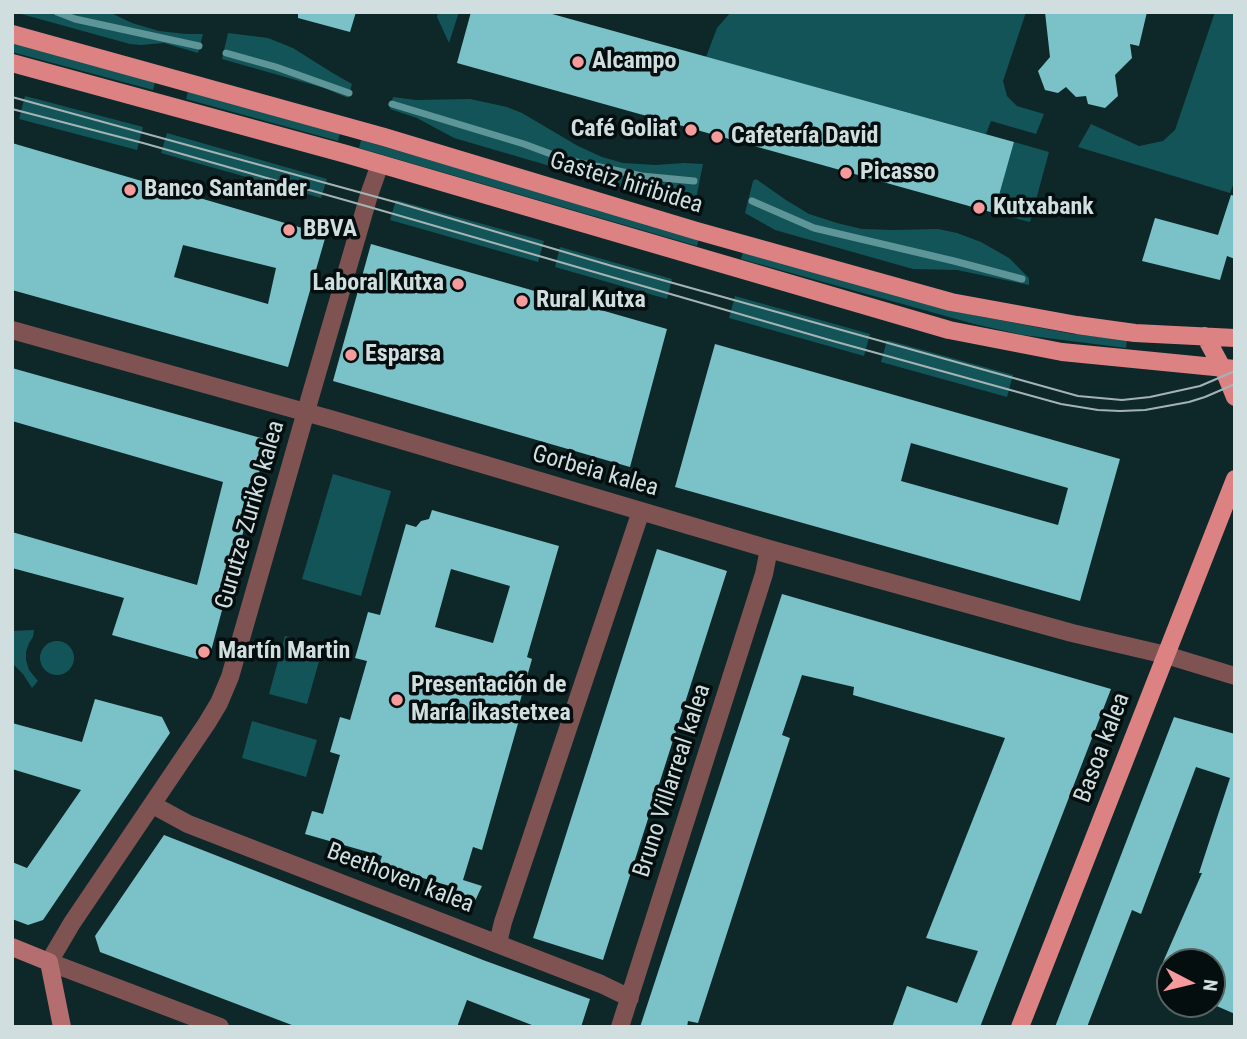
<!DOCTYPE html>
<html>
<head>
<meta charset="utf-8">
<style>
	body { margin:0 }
	#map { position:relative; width:1247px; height:1039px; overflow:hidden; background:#0e2729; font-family:"Roboto Condensed",sans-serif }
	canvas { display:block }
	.frame { position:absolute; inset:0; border:14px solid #d0dedf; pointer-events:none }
	.north { position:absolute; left:1156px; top:948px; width:70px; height:70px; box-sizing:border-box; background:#050e0f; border:2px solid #566162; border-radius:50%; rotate:97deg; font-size:19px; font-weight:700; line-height:28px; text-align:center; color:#d0dedf }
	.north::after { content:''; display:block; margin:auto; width:24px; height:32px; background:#f59b9c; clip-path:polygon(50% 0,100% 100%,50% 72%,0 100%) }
</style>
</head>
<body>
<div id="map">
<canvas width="1247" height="1039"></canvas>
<div class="frame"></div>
<div class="north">N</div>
</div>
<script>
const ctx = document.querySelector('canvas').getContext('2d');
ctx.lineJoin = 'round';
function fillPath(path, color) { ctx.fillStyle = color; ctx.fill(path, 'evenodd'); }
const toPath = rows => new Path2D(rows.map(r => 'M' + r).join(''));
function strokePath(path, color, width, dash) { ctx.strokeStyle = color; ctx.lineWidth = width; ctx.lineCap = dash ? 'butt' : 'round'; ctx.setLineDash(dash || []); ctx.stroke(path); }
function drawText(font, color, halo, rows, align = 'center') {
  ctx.font = font + ' "Roboto Condensed",sans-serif'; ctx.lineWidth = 7; ctx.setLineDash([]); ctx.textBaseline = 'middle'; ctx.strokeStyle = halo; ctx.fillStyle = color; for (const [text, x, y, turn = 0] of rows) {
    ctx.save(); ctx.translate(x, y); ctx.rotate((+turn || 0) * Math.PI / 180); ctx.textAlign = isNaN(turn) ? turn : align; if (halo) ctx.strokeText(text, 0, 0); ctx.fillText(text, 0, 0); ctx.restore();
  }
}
fillPath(toPath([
	[14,12,109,12,132,23,159,31,186,34,203,34,198,53,164,43,141,45,130,44],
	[438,12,459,12,449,43,437,17],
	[731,12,1026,12,1003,81,1007,96,1017,106,1044,114,1036,134,991,121,986,134,706,57,717,28],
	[1215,12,1235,12,1235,180,1230,193,1078,147,1091,124,1139,146,1163,141,1175,130],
	[228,33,268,38,293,48,331,72,352,84,348,98,324,88,222,59],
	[12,43,155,82,153,90,12,52],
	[188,91,340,133,338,141,186,99],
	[25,96,143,127,137,150,19,119],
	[393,97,416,100,470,99,507,107,522,113,578,146,602,157,623,163,656,165,684,163,703,164,696,199,662,190,639,192,454,138,417,118,390,109],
	[167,133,327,179,321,198,161,153],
	[361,140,699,238,697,246,359,148],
	[1014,142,1049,152,1030,222,994,213],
	[756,179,786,200,809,214,837,223,862,229,894,230,938,229,957,233,981,242,1009,258,1029,278,1029,285,957,270,913,269,775,230,745,213,753,181],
	[396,200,544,241,538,262,390,220],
	[560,247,672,279,667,299,555,267],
	[743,252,937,306,978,316,1073,334,1127,340,1126,348,1023,335,974,324,741,259],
	[735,296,870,334,864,356,729,318],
	[887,340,1013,375,1007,397,881,362],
	[333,474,391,491,361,596,302,579],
	[34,630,33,637,29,643,26,652,26,660,29,670,38,681,32,688,23,674,12,663,12,631],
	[285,636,323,647,307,704,269,694],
	'40 658a17 17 0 1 1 34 0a17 17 0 1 1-34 0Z',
	[252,721,317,740,306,777,242,758]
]), '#135458');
strokePath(toPath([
	[57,12,75,19,199,46],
	[226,53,276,67,349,93],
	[392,104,524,144,567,160,642,176,694,181],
	[752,201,814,228,954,261,1022,279]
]), '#5d9599', 7);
fillPath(toPath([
	[298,12,356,12,350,32,298,18],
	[471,12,545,12,1014,142,994,213,457,63],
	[1045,12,1147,12,1139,46,1130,44,1132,58,1115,75,1118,96,1105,108,1088,104,1086,96,1076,97,1066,87,1058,93,1045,90,1038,71,1050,57],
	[12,143,326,235,288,367,12,290],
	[183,245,276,268,268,304,174,277],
	[1231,195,1235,196,1235,259,1227,256,1220,280,1142,261,1155,218,1218,235],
	[371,244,667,329,630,467,333,381],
	[715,344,1120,459,1080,601,675,487],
	[911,443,1068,488,1058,525,901,481],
	[12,368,268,440,211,651,197,659,112,635,124,598,12,568,12,532,197,585,223,482,12,421],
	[432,510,559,546,527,657,532,659,519,705,523,706,482,850,473,847,463,880,482,886,475,901,465,906,449,902,453,887,379,865,382,856,305,834,312,811,323,814,340,755,330,752,340,717,350,720,367,661,355,658,368,612,380,615,406,524,416,527,421,521,429,519],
	[451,569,510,586,493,643,435,627],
	[657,549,727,571,603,960,533,938],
	[782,594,1111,689,980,1027,892,1027,907,986,957,1003,978,951,926,938,1005,738,853,695,854,687,802,675,782,735,790,738,698,1023,688,1021,687,1027,640,1027],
	[95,699,162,717,170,733,43,920,28,925,12,919,12,862,27,868,81,790,12,769,12,723,82,742],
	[1174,717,1235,734,1235,1014,1212,1004,1212,962,1163,962,1202,873,1199,873,1230,778,1196,767,1141,914,1132,910,1087,1027,1055,1027],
	[164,835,483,960,590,999,581,1027,537,1027,467,1000,457,1027,297,1027,100,952,95,936]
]), '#7ac2c7');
strokePath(toPath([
	[12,330,337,421,769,549,1072,633,1166,655,1235,676],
	[153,805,188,824,601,984,630,998],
	[498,943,503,922,641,511],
	[220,1027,49,962,72,923,207,723,219,703,230,677,311,394,369,195,380,164],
	[620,1027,764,574,769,549]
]), '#805353', 18);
strokePath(toPath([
	[12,947,49,962,62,1027]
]), '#b46e6f', 18);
strokePath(toPath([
	[12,34,384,137,697,231,951,302,1077,325,1135,333,1235,338],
	[12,63,346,154,949,330,1062,352,1235,369],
	[1205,336,1226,375,1235,397],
	[1020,1027,1235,479]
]), '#dd8283', 18);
strokePath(toPath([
	[12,97,395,202,612,266,1078,396,1122,400,1150,397,1200,386,1235,371],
	[12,109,143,143,366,206,833,341,1061,404,1098,410,1120,411,1145,410,1189,402,1205,397,1235,384]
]), '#a4b4b5', 2);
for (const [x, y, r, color] of [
	[578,62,7,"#f59b9c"],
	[691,130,7,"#f59b9c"],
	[717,137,7,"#f59b9c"],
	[846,173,7,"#f59b9c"],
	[130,190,7,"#f59b9c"],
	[979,208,7,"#f59b9c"],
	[289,230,7,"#f59b9c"],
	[458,284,7,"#f59b9c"],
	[522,301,7,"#f59b9c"],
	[351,355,7,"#f59b9c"],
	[204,652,7,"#f59b9c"],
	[397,700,7,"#f59b9c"]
]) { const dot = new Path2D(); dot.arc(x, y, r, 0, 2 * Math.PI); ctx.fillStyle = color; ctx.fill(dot); strokePath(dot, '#050e0f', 2.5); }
drawText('bold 24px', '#d0dedf', '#050e0f', [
	["Alcampo",592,62],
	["Café Goliat",677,130,"right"],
	["Cafetería David",731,137],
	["Picasso",860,173],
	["Banco Santander",144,190],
	["Kutxabank",993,208],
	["BBVA",303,230],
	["Laboral Kutxa",444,284,"right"],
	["Rural Kutxa",536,301],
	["Esparsa",365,355],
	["Martín Martin",218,652],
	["Presentación de",411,686],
	["María ikastetxea",411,714]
], 'left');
drawText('24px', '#d0dedf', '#050e0f', [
	["Gasteiz hiribidea",626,184,17],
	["Gorbeia kalea",595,472,16],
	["Gurutze Zuriko kalea",251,515,-74],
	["Basoa kalea",1103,748,-69],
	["Bruno Villarreal kalea",673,781,-72],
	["Beethoven kalea",400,879,21]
]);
</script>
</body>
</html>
